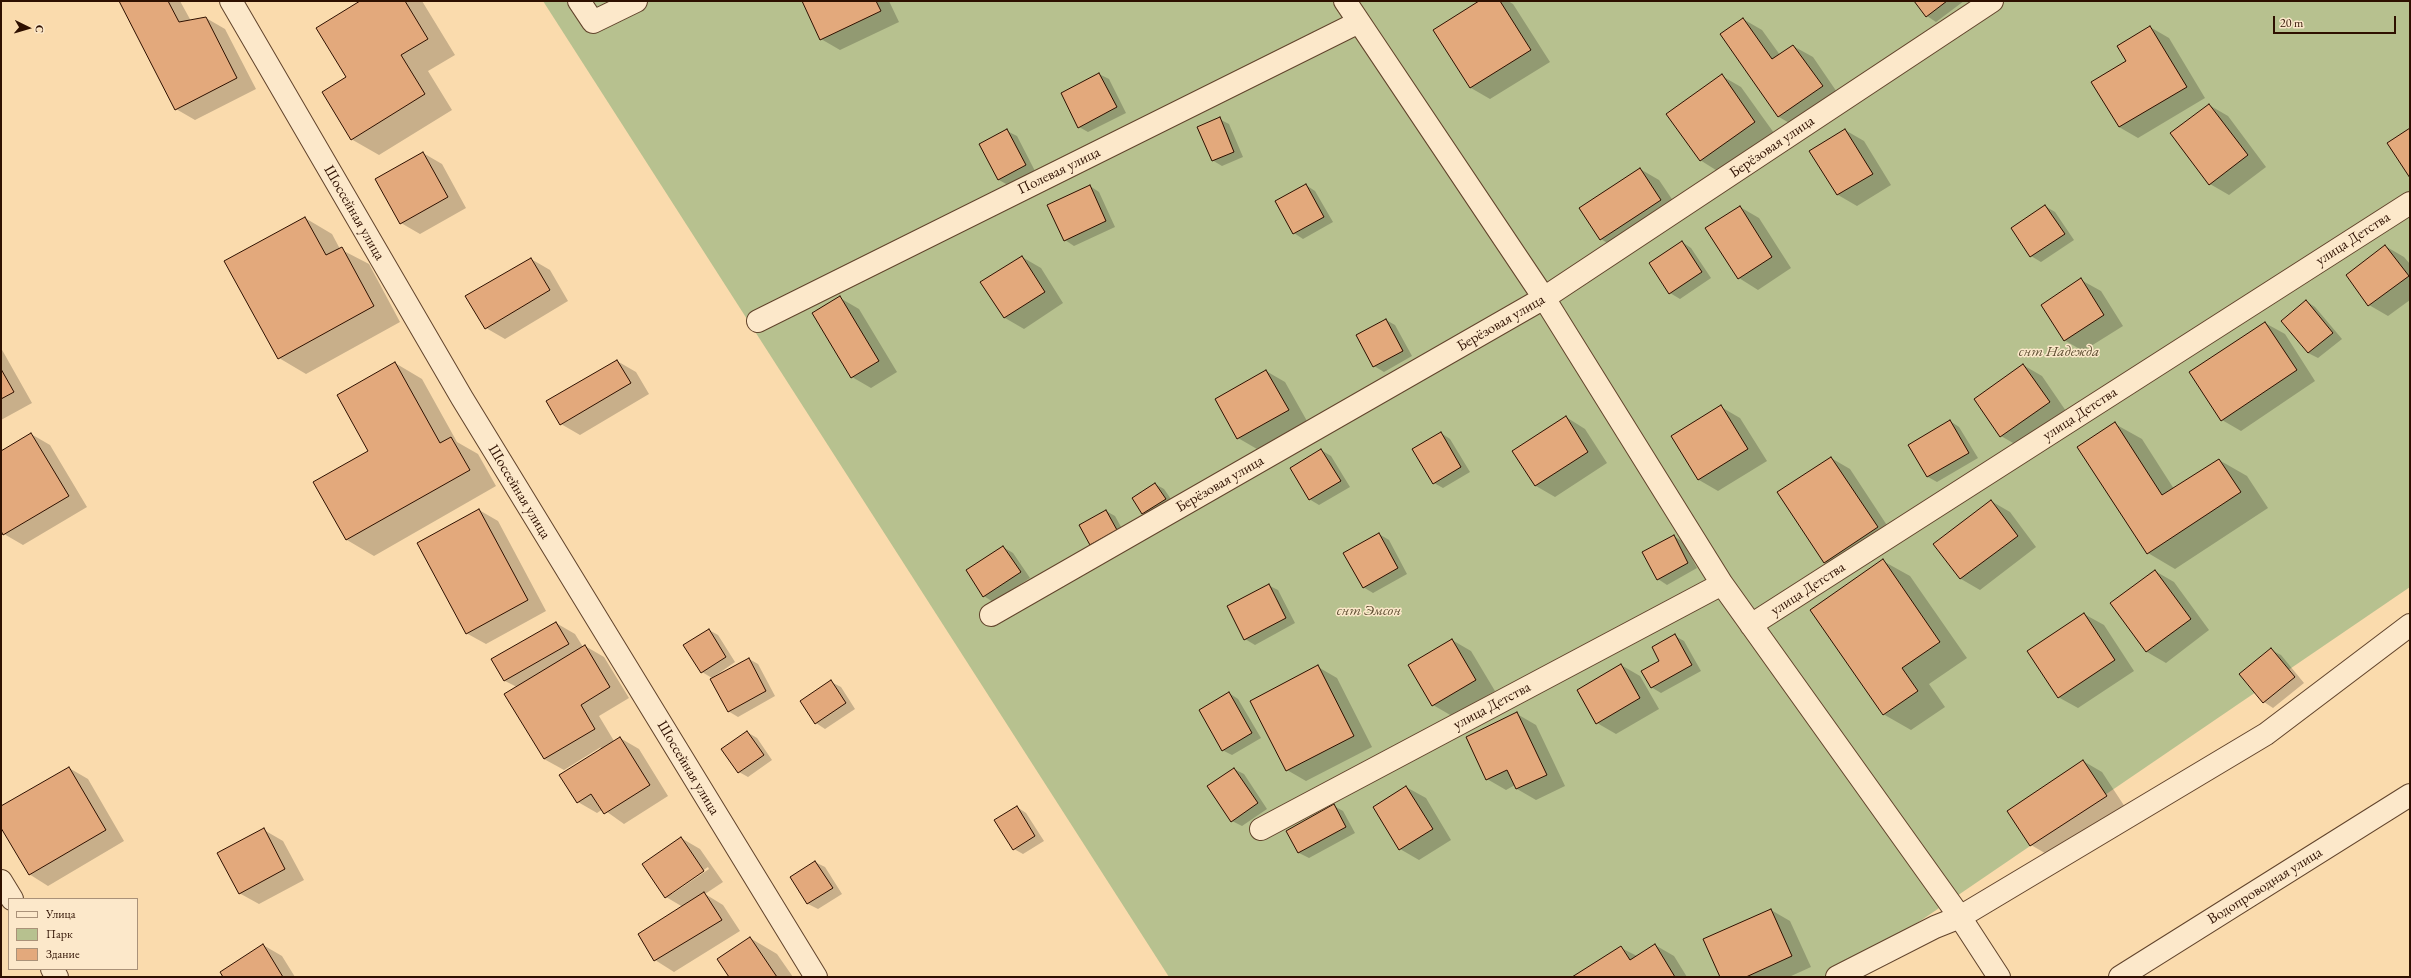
<!DOCTYPE html>
<html>
<head>
<meta charset="utf-8">
<style>
	body { margin:0 }
	#map { position:relative; width:2411px; height:978px; overflow:hidden; background:#fadbad; font-family:"EB Garamond",serif }
	canvas { display:block }
	.frame { position:absolute; inset:0; border:2px solid #2e1000; pointer-events:none }
	.legend { position:absolute; left:8px; top:898px; width:130px; height:72px; box-sizing:border-box; background:#fce8ca; border:1px solid #aa9279; margin:0; padding:5px 7px; list-style:none; font-size:12px; color:#2e1000 }
	.legend li { display:flex; align-items:center; gap:8px; height:20px }
	.legend b { width:20px; border:1px solid #aa9279 }
	.north { position:absolute; left:8px; top:8px; width:40px; height:40px; -webkit-text-stroke:3px #fce8ca; paint-order:stroke; rotate:95deg; font-size:11px; font-weight:700; line-height:16px; text-align:center; color:#2e1000 }
	.north::after { content:''; display:block; margin:auto; width:14px; height:18px; background:#2e1000; clip-path:polygon(50% 0,100% 100%,50% 72%,0 100%) }
	.scale { position:absolute; left:2273px; top:16px; width:123px; height:18px; box-sizing:border-box; border:2px solid #2e1000; border-top:0; padding-left:5px; font-size:12px; line-height:14px; white-space:nowrap; color:#2e1000; -webkit-text-stroke:3px #fce8ca; paint-order:stroke }
</style>
</head>
<body>
<div id="map">
<canvas width="2411" height="978"></canvas>
<div class="frame"></div>
<ul class="legend">
<li><b style="height:5px;background:#fce8ca"></b>Улица</li>
<li><b style="height:11px;background:#b7c18f"></b>Парк</li>
<li><b style="height:11px;background:#e3a97c"></b>Здание</li>
</ul>
<div class="north">С</div>
<div class="scale">20 m</div>
</div>
<script>
const ctx = document.querySelector('canvas').getContext('2d');
ctx.lineJoin = 'round';
function fillPath(path, color) { ctx.fillStyle = color; ctx.fill(path, 'evenodd'); }
const toPath = rows => new Path2D(rows.map(r => 'M' + r).join(''));
function strokePath(path, color, width, dash) { ctx.strokeStyle = color; ctx.lineWidth = width; ctx.lineCap = dash ? 'butt' : 'round'; ctx.setLineDash(dash || []); ctx.stroke(path); }
function drawText(font, color, halo, rows, align = 'center') {
  ctx.font = font + ' "EB Garamond",serif'; ctx.lineWidth = 3; ctx.setLineDash([]); ctx.textBaseline = 'middle'; ctx.strokeStyle = halo; ctx.fillStyle = color; for (const [text, x, y, turn = 0] of rows) {
    ctx.save(); ctx.translate(x, y); ctx.rotate((+turn || 0) * Math.PI / 180); ctx.textAlign = isNaN(turn) ? turn : align; if (halo) ctx.strokeText(text, 0, 0); ctx.fillText(text, 0, 0); ctx.restore();
  }
}
fillPath(toPath([
	[543,1,2410,1,2410,587,1838,977,1169,977]
]), '#b7c18f');
fillPath(toPath([
	[120,1,180,1,191,21,206,18,225,29,256,89,195,120,176,109],
	[362,1,422,1,455,55,428,71,452,110,379,155,351,139,348,77],
	[803,1,889,1,899,22,840,50,821,39],
	[1481,1,1508,1,1513,4,1550,62,1490,99,1471,88,1435,30],
	[1915,1,1964,1,1936,22,1927,16],
	[1743,19,1762,30,1780,55,1793,46,1813,57,1841,98,1798,128,1779,117,1722,34],
	[2150,27,2169,38,2205,98,2138,138,2119,127,2127,61],
	[1099,74,1109,79,1126,113,1088,132,1079,127],
	[1722,76,1741,87,1774,133,1719,172,1700,160],
	[2209,105,2228,116,2266,167,2229,195,2210,184],
	[1219,119,1229,124,1243,157,1222,166,1212,160],
	[1845,130,1864,141,1891,185,1857,206,1838,195,1811,151],
	[1007,131,1017,136,1035,171,1008,185,999,180,981,145],
	[423,153,442,164,466,208,420,234,401,223],
	[1640,169,1659,180,1680,211,1620,251,1601,239,1580,208],
	[1306,185,1315,191,1333,222,1303,239,1294,233],
	[1090,186,1099,192,1115,227,1074,246,1065,240],
	[2045,206,2055,212,2074,240,2041,262,2031,256],
	[1740,207,1759,218,1791,268,1758,290,1739,278],
	[305,218,332,234,340,249,369,264,400,322,306,374,279,358],
	[1682,242,1691,248,1711,278,1680,299,1670,293,1650,263],
	[2385,246,2404,257,2410,264,2410,300,2388,316,2369,305],
	[1022,257,1041,268,1063,303,1024,329,1005,318,982,282],
	[531,259,550,270,568,301,505,339,486,328],
	[2081,280,2101,291,2123,326,2083,351,2064,340],
	[840,298,859,309,897,372,871,388,852,377],
	[2306,301,2315,307,2342,339,2318,358,2308,353,2282,321],
	[1386,320,1395,325,1412,356,1384,372,1374,366],
	[2265,323,2285,334,2315,381,2241,431,2222,420],
	[1,348,32,403,1,420],
	[617,361,636,372,649,394,580,435,561,424],
	[395,363,422,379,457,442,478,454,496,486,374,556,347,540,314,482,369,451],
	[2023,365,2042,376,2068,414,2020,447,2001,436],
	[1266,371,1285,382,1307,421,1257,449,1238,438],
	[1721,407,1740,418,1767,461,1718,491,1699,480,1673,437],
	[1566,417,1585,429,1607,463,1555,497,1536,486,1514,451],
	[1950,421,1959,427,1978,458,1937,482,1928,477,1909,445],
	[2115,424,2142,439,2174,489,2219,460,2247,476,2268,508,2175,569,2148,553],
	[1441,433,1450,439,1470,472,1443,488,1434,483],
	[31,434,50,445,87,507,23,545,4,534,1,529,1,452],
	[1321,450,1331,456,1350,487,1319,505,1309,499],
	[1831,458,1850,469,1896,539,1844,573,1825,562],
	[1155,484,1164,489,1175,505,1153,518,1143,513],
	[1991,501,2010,512,2036,547,1980,590,1961,579,1935,544],
	[479,510,498,521,546,611,486,644,466,633],
	[1106,511,1115,516,1126,536,1101,550,1091,545,1080,525],
	[1379,534,1389,540,1407,574,1373,593,1363,587],
	[1674,536,1683,542,1697,568,1667,585,1658,579],
	[1003,547,1013,553,1030,578,993,602,984,596],
	[1883,561,1910,576,1967,658,1929,684,1945,707,1911,730,1883,714],
	[2155,571,2174,582,2209,630,2166,663,2147,652,2111,604],
	[1268,585,1278,590,1295,623,1255,645,1245,639],
	[2084,614,2104,625,2134,671,2078,708,2058,697],
	[556,623,575,634,583,647,585,646,604,657,629,698,599,716,614,741,620,738,639,749,668,796,624,824,603,809,597,813,578,802,601,747,564,770,544,759,517,687,505,681],
	[709,630,718,635,735,662,712,678,702,672],
	[1675,636,1684,641,1701,671,1661,693,1651,687],
	[1452,640,1471,651,1495,691,1452,716,1433,705],
	[2271,650,2281,655,2304,683,2273,708,2264,702],
	[749,659,758,664,775,696,738,717,728,711],
	[1621,665,1640,676,1659,709,1616,734,1597,723],
	[1318,667,1337,678,1372,747,1306,781,1287,770],
	[831,682,841,687,855,709,825,729,816,723],
	[1229,693,1238,699,1261,738,1232,755,1222,750],
	[1517,714,1536,725,1565,786,1536,800,1517,789,1515,785,1506,790,1487,779],
	[747,732,757,738,772,760,748,777,739,772],
	[2083,761,2102,772,2125,807,2050,856,2031,845,2008,811],
	[69,768,88,779,124,841,48,886,29,874,1,826,1,807],
	[1234,769,1244,774,1267,809,1242,826,1232,821],
	[1406,787,1426,798,1451,840,1419,860,1400,849],
	[1334,806,1343,811,1355,833,1309,858,1299,853,1287,831],
	[1017,807,1026,813,1044,841,1023,854,1014,849],
	[264,830,283,841,304,880,259,904,239,893],
	[681,838,700,849,723,882,705,894,723,905,740,931,674,972,655,960,639,934,683,907,666,897],
	[708,867,709,869,672,894,672,892],
	[815,862,825,867,842,894,818,909,808,904,791,877],
	[1771,910,1790,921,1811,967,1789,977,1721,977],
	[750,938,777,954,793,977,730,977],
	[263,945,282,956,295,977,224,977],
	[1655,945,1674,956,1687,977,1574,977,1621,948,1637,956]
]), '#0003');
const building = toPath([
	[119,1,168,1,179,22,206,17,237,78,175,110,119,1],
	[360,1,405,1,428,39,401,55,425,94,351,140,322,92,346,77,316,28,360,1],
	[802,1,876,1,881,11,820,40,802,1],
	[1479,1,1500,1,1531,50,1470,88,1433,30,1479,1],
	[1914,1,1947,1,1926,17,1914,1],
	[1743,18,1772,59,1793,45,1823,86,1778,117,1720,34,1743,18],
	[2150,26,2187,87,2119,127,2091,82,2126,61,2117,46,2150,26],
	[1099,73,1117,107,1078,128,1061,93,1099,73],
	[1722,74,1755,122,1700,161,1666,114,1722,74],
	[2209,104,2248,155,2209,185,2170,133,2209,104],
	[1220,117,1234,152,1212,161,1197,127,1220,117],
	[2410,128,2410,178,2387,143,2410,128],
	[1007,129,1026,165,998,180,979,144,1007,129],
	[1845,129,1873,174,1837,195,1809,151,1845,129],
	[423,152,448,197,400,224,375,179,423,152],
	[1640,168,1661,200,1600,240,1579,208,1640,168],
	[1306,184,1324,217,1293,234,1275,201,1306,184],
	[1090,185,1106,221,1064,241,1047,205,1090,185],
	[2045,205,2065,234,2030,257,2011,228,2045,205],
	[1740,206,1772,257,1738,279,1705,228,1740,206],
	[305,217,326,255,342,247,374,306,278,359,224,261,305,217],
	[1682,241,1702,272,1669,294,1649,263,1682,241],
	[2385,245,2409,276,2368,306,2346,275,2385,245],
	[1022,256,1045,292,1004,318,980,282,1022,256],
	[531,258,550,290,485,329,465,296,531,258],
	[2081,278,2104,315,2064,341,2041,305,2081,278],
	[840,296,879,361,851,378,812,313,840,296],
	[2306,300,2333,333,2308,353,2281,321,2306,300],
	[1386,319,1403,351,1373,367,1356,335,1386,319],
	[2265,322,2297,370,2221,421,2189,372,2265,322],
	[617,360,631,383,560,425,546,401,617,360],
	[395,362,440,443,451,437,470,470,346,540,313,482,368,451,337,395,395,362],
	[2023,364,2050,402,2000,437,1974,399,2023,364],
	[1,369,14,392,1,399,1,369],
	[1266,370,1289,410,1237,439,1215,399,1266,370],
	[1721,405,1748,449,1698,480,1671,436,1721,405],
	[1566,416,1588,452,1535,486,1512,451,1566,416],
	[1950,420,1969,453,1927,477,1908,445,1950,420],
	[2115,422,2162,495,2219,459,2241,492,2147,554,2077,447,2115,422],
	[1441,432,1461,467,1433,484,1412,449,1441,432],
	[31,433,69,496,3,535,1,531,1,451,31,433],
	[1321,449,1341,481,1309,500,1290,468,1321,449],
	[1831,457,1878,527,1824,563,1777,492,1831,457],
	[1155,483,1166,499,1142,514,1132,498,1155,483],
	[1991,500,2018,536,1960,579,1933,544,1991,500],
	[479,509,528,600,466,634,417,543,479,509],
	[1106,510,1117,530,1090,545,1079,525,1106,510],
	[1379,533,1398,568,1363,588,1343,553,1379,533],
	[1674,535,1688,563,1657,580,1642,552,1674,535],
	[1003,546,1021,572,983,597,966,570,1003,546],
	[1883,559,1940,642,1902,668,1918,691,1883,715,1810,610,1883,559],
	[2155,570,2191,619,2146,652,2110,603,2155,570],
	[1269,584,1286,618,1244,640,1227,606,1269,584],
	[2084,613,2115,660,2058,698,2027,651,2084,613],
	[556,622,569,644,504,681,491,659,556,622],
	[709,629,726,657,701,673,683,645,709,629],
	[1675,634,1692,665,1651,688,1641,671,1659,661,1652,647,1675,634],
	[1452,639,1476,680,1432,706,1408,665,1452,639],
	[585,645,610,687,581,705,595,729,544,759,504,694,585,645],
	[2271,648,2295,677,2263,703,2239,674,2271,648],
	[749,658,766,691,728,712,710,679,749,658],
	[1621,664,1640,698,1596,724,1577,690,1621,664],
	[1318,665,1354,736,1286,771,1250,701,1318,665],
	[831,680,846,703,815,724,800,701,831,680],
	[1229,692,1252,733,1222,751,1199,710,1229,692],
	[1517,712,1547,775,1516,789,1507,770,1486,780,1466,737,1517,712],
	[747,731,764,755,738,773,721,749,747,731],
	[620,737,650,785,604,814,591,794,577,803,559,775,620,737],
	[2083,760,2107,796,2030,846,2007,811,2083,760],
	[69,767,106,830,29,875,1,828,1,806,69,767],
	[1234,768,1258,803,1231,822,1207,786,1234,768],
	[1406,786,1433,829,1399,850,1373,807,1406,786],
	[1334,804,1346,827,1298,853,1286,831,1334,804],
	[1017,806,1035,836,1013,850,994,820,1017,806],
	[264,828,285,869,239,894,217,853,264,828],
	[681,837,704,871,665,898,642,864,681,837],
	[815,861,833,888,807,904,790,877,815,861],
	[704,892,722,920,654,961,638,934,704,892],
	[1771,909,1792,956,1746,977,1720,977,1703,939,1771,909],
	[750,937,777,977,729,977,717,959,750,937],
	[263,944,283,977,223,977,220,972,263,944],
	[1655,944,1675,977,1572,977,1621,946,1630,960,1655,944]
]);
fillPath(building, '#e3a97c');
strokePath(building, '#2e1000', 1);
const minor = toPath([
	[231,1,462,398,816,977],
	[579,1,593,22,636,1],
	[1345,1,1544,298,1722,584,1960,917,1999,977],
	[758,321,1359,22],
	[991,615,1544,298,1992,1],
	[1751,625,2410,203],
	[1261,829,1722,584],
	[1,881,12,899],
	[52,969,57,977],
	[1837,977,1935,927,1960,917,2266,734,2410,625],
	[2120,977,2410,795]
]);
strokePath(minor, '#61432b', 24);
strokePath(minor, '#fce8ca', 22);
drawText('15px', '#2e1000', '#fce8ca', [
	["Берёзовая улица",1772,147,-34],
	["Полевая улица",1059,171,-26],
	["Шоссейная улица",354,213,60],
	["улица Детства",2353,239,-33],
	["Берёзовая улица",1501,323,-30],
	["улица Детства",2080,414,-33],
	["Берёзовая улица",1220,484,-30],
	["Шоссейная улица",519,492,59],
	["улица Детства",1808,589,-33],
	["улица Детства",1492,706,-28],
	["Шоссейная улица",688,768,59],
	["Водопроводная улица",2265,886,-32]
]);
drawText('italic 15px', '#5e4e32', '#fce8ca', [
	["снт Надежда",2059,352],
	["снт Эмсон",1369,611]
]);
</script>
</body>
</html>
